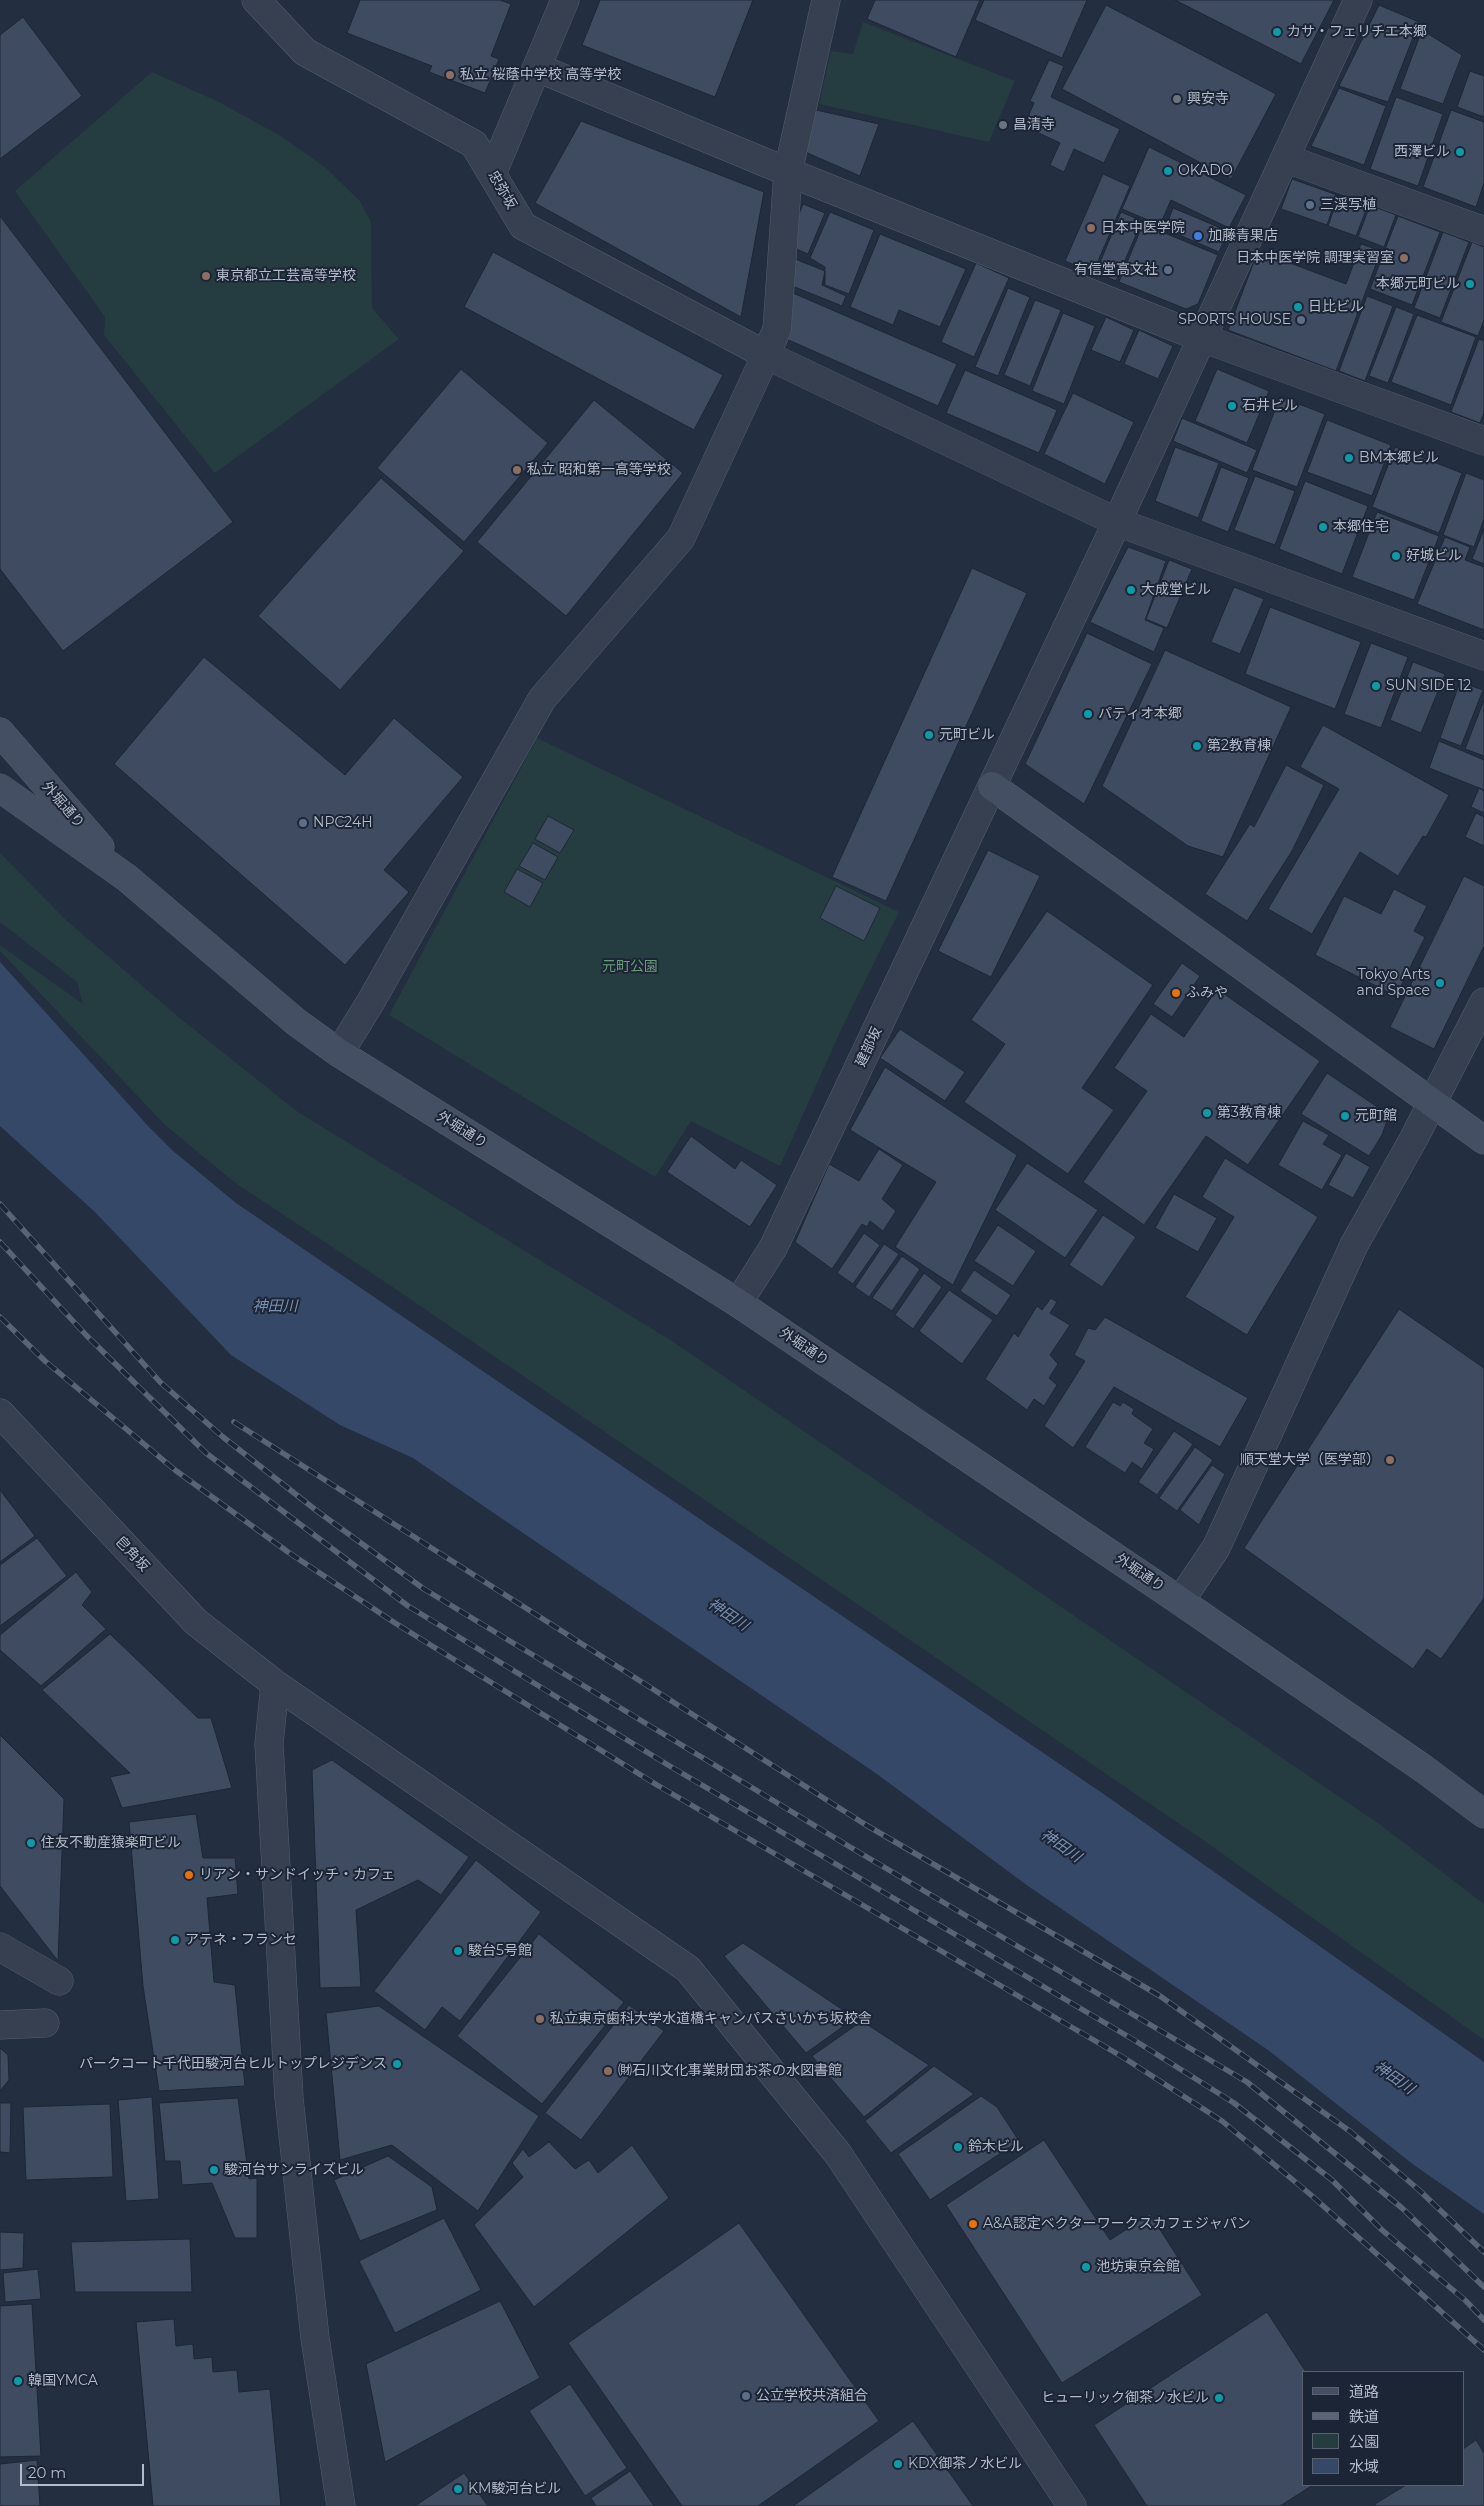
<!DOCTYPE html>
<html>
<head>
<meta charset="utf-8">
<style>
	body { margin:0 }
	#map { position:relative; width:1484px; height:2506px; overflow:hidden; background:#232e40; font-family:Montserrat,"Noto Sans JP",sans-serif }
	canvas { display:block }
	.legend { position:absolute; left:1302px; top:2371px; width:162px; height:115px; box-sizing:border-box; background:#1c2535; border:1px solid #596171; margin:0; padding:6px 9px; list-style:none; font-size:15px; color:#b4bbcb }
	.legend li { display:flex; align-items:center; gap:10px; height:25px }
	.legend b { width:25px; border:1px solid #596171 }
	.scale { position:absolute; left:20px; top:2464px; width:124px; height:22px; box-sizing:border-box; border:2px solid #b4bbcb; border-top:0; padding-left:6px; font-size:15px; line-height:18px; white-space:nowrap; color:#b4bbcb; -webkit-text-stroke:4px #1c2535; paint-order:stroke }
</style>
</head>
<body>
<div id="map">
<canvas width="1484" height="2506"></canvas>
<ul class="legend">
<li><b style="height:6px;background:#454f63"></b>道路</li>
<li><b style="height:6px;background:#596477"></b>鉄道</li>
<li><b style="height:14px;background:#253c41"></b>公園</li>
<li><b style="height:14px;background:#364868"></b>水域</li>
</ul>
<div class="scale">20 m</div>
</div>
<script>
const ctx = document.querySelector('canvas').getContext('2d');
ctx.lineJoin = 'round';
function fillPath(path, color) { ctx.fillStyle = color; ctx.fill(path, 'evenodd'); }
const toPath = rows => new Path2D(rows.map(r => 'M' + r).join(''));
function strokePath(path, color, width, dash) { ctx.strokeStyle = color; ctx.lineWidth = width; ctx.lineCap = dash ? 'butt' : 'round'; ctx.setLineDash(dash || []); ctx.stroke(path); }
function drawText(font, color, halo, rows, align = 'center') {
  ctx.font = font + ' Montserrat,"Noto Sans JP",sans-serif'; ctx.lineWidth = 4; ctx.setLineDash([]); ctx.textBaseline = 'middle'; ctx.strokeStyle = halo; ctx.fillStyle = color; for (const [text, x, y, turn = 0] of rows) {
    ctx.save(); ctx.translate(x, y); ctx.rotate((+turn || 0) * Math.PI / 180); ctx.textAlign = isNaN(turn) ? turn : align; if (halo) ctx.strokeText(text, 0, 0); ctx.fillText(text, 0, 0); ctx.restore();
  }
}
fillPath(toPath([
	[863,22,1015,81,989,142,819,104,831,51,853,54],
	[152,72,217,101,281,136,326,168,360,201,371,222,372,308,399,339,215,473,104,335,105,317,15,191],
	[537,738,899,912,841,1030,780,1166,691,1121,655,1177,389,1015],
	[0,853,66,920,181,1019,298,1112,672,1341,1382,1826,1484,1904,1484,2040,1203,1840,394,1288,234,1182,164,1124,0,951,0,945,83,1004,77,982,0,922]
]), '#253c41');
fillPath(toPath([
	[0,962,149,1127,172,1150,236,1203,1105,1795,1484,2062,1484,2214,1414,2165,1268,2050,1028,1886,877,1774,413,1458,340,1425,231,1355,95,1212,0,1126]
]), '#364868');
const building = toPath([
	[360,0,500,0,511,4,491,56,499,59,485,93,429,72,432,66,347,33,360,0],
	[600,0,753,0,715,97,582,45,600,0],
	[875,0,980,0,956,57,867,19,875,0],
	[984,0,1087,0,1062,58,975,20,984,0],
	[1175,0,1334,0,1301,64,1175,0],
	[1106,5,1276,94,1231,179,1062,89,1106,5],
	[1379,5,1419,22,1388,102,1339,86,1379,5],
	[23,17,82,96,0,159,0,35,23,17],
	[1422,30,1462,55,1443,104,1400,89,1422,30],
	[1049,60,1064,66,1051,97,1120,129,1104,163,1074,149,1064,172,1050,165,1060,143,1024,126,1034,103,1030,101,1049,60],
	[1470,71,1484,76,1484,117,1457,107,1470,71],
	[1339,88,1386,106,1364,165,1311,146,1339,88],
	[1396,97,1443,114,1418,186,1370,169,1396,97],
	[816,110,879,124,860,176,803,151,816,110],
	[1451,110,1484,122,1484,183,1476,207,1423,187,1451,110],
	[581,121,764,192,741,317,535,203,581,121],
	[1149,147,1246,195,1229,228,1171,200,1160,225,1122,209,1149,147],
	[1103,174,1130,186,1093,273,1065,261,1103,174],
	[1292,179,1337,195,1327,225,1281,209,1292,179],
	[1339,195,1368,205,1356,236,1328,226,1339,195],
	[803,204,825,213,808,254,787,245,803,204],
	[1370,205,1396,215,1384,247,1358,237,1370,205],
	[1173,208,1228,231,1219,252,1165,229,1173,208],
	[830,212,874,230,849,294,825,285,825,267,810,258,830,212],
	[1121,212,1142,221,1116,281,1096,272,1121,212],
	[0,216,233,522,63,651,0,569,0,216],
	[1398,216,1440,232,1412,305,1370,289,1398,216],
	[1143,224,1218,255,1198,304,1186,309,1119,282,1143,224],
	[1443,232,1469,242,1440,318,1414,308,1443,232],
	[880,234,966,269,940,327,899,310,893,325,850,307,880,234],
	[1472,242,1484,247,1484,320,1478,336,1441,322,1472,242],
	[1361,244,1381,251,1336,371,1228,330,1258,251,1346,284,1361,244],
	[493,252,723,375,694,430,464,307,493,252],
	[790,257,825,271,822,285,846,296,842,306,780,281,790,257],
	[976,263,1009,278,974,357,941,342,976,263],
	[1008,288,1030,297,998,376,975,367,1008,288],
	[786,290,957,364,938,406,784,338,786,290],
	[1367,296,1393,306,1365,381,1339,371,1367,296],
	[1035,300,1061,310,1030,386,1004,375,1035,300],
	[1396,307,1414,314,1388,383,1369,376,1396,307],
	[1063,313,1095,326,1064,404,1032,391,1063,313],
	[1417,315,1476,337,1451,405,1391,382,1417,315],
	[1106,317,1134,330,1120,362,1091,350,1106,317],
	[1139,330,1173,346,1158,379,1124,364,1139,330],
	[1479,339,1484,341,1484,413,1480,423,1451,412,1479,339],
	[461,369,548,443,464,542,377,468,461,369],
	[1217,369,1269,391,1247,443,1195,421,1217,369],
	[965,370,1057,410,1039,453,946,413,965,370],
	[1073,393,1134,422,1105,484,1044,454,1073,393],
	[1280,397,1325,414,1297,487,1252,470,1280,397],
	[594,400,683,473,566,616,477,542,594,400],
	[1182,418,1257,450,1247,473,1173,441,1182,418],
	[1327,420,1391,445,1372,496,1307,472,1327,420],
	[1175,447,1219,463,1198,518,1155,501,1175,447],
	[1395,447,1462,473,1439,533,1372,507,1395,447],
	[1221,467,1249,478,1228,532,1201,521,1221,467],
	[1466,473,1484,480,1484,519,1474,547,1443,535,1466,473],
	[1255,476,1295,491,1275,545,1234,530,1255,476],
	[381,478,464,551,340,690,258,616,381,478],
	[1305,481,1368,506,1342,574,1279,549,1305,481],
	[1377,512,1439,536,1414,600,1352,577,1377,512],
	[1484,529,1484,564,1472,559,1484,529],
	[1445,537,1470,547,1465,560,1484,567,1484,630,1417,604,1445,537],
	[1128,547,1166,561,1145,620,1164,628,1154,652,1090,622,1128,547],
	[1169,560,1192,569,1167,628,1146,619,1169,560],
	[972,568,1027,593,886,901,832,877,972,568],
	[1234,587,1264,599,1240,654,1211,642,1234,587],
	[1270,607,1361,642,1335,709,1245,674,1270,607],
	[1087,633,1152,664,1084,804,1025,764,1087,633],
	[1371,643,1408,657,1381,728,1344,714,1371,643],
	[1165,650,1291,707,1223,857,1188,846,1102,786,1165,650],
	[204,657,345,775,394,718,463,777,384,870,409,892,345,965,114,764,204,657],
	[1413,662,1445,674,1421,733,1390,720,1413,662],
	[1460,682,1483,690,1461,746,1440,738,1460,682],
	[1484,700,1484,756,1465,749,1484,700],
	[1323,725,1449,795,1426,837,1423,836,1398,876,1360,852,1312,934,1268,909,1339,789,1300,767,1323,725],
	[1439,741,1484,760,1484,790,1429,768,1439,741],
	[1286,765,1324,785,1292,851,1247,921,1205,894,1250,824,1254,827,1286,765],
	[1479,788,1484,791,1484,813,1471,807,1479,788],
	[1476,813,1484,817,1484,846,1465,837,1476,813],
	[548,816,574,830,560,853,535,839,548,816],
	[533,843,558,857,545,880,519,866,533,843],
	[988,850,1040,876,991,977,938,951,988,850],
	[517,869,543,883,530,907,504,892,517,869],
	[1464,876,1484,886,1484,946,1434,1049,1390,1027,1464,876],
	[836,886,880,908,864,941,820,918,836,886],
	[1394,889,1427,906,1414,931,1425,937,1396,996,1315,955,1344,896,1381,914,1394,889],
	[1047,911,1153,985,1082,1088,1114,1110,1068,1174,964,1102,1005,1044,971,1020,1047,911],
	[1182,963,1200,976,1172,1017,1153,1004,1182,963],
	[1217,989,1320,1061,1248,1165,1206,1136,1144,1225,1083,1182,1147,1091,1114,1068,1151,1014,1184,1037,1217,989],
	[900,1029,965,1072,945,1101,880,1058,900,1029],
	[885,1067,1017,1155,953,1285,895,1247,936,1182,850,1130,885,1067],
	[1327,1073,1382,1110,1388,1118,1382,1135,1369,1156,1301,1114,1327,1073],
	[1303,1121,1329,1135,1323,1144,1342,1155,1322,1190,1278,1165,1303,1121],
	[691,1136,735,1169,741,1160,777,1185,750,1227,667,1172,691,1136],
	[879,1149,903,1165,882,1199,896,1211,883,1231,870,1221,867,1227,862,1224,832,1269,795,1242,829,1164,859,1181,879,1149],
	[1346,1153,1370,1167,1353,1198,1328,1185,1346,1153],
	[1225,1158,1318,1217,1247,1335,1185,1297,1234,1217,1202,1197,1225,1158],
	[1027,1163,1098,1210,1065,1258,995,1210,1027,1163],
	[1174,1194,1217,1218,1198,1252,1155,1228,1174,1194],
	[1103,1215,1136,1237,1102,1287,1069,1265,1103,1215],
	[998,1225,1036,1251,1013,1286,974,1261,998,1225],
	[864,1233,880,1245,853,1284,837,1273,864,1233],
	[884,1244,899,1254,869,1297,855,1287,884,1244],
	[902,1256,920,1269,892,1311,872,1298,902,1256],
	[974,1270,1011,1295,997,1316,960,1291,974,1270],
	[924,1273,942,1287,913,1329,895,1315,924,1273],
	[949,1290,993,1320,962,1364,919,1331,949,1290],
	[1051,1298,1057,1302,1050,1313,1070,1325,1050,1355,1058,1364,1049,1378,1057,1385,1044,1406,1034,1399,1027,1410,985,1379,1014,1333,1018,1337,1037,1306,1042,1310,1051,1298],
	[1399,1309,1484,1368,1484,1598,1441,1659,1427,1649,1413,1669,1244,1548,1399,1309],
	[1105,1317,1248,1398,1220,1447,1114,1387,1073,1448,1044,1426,1085,1361,1074,1355,1088,1328,1095,1330,1105,1317],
	[1113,1402,1120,1406,1123,1402,1134,1409,1132,1414,1153,1429,1144,1443,1154,1449,1142,1469,1132,1462,1125,1473,1085,1447,1113,1402],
	[1174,1431,1193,1444,1157,1495,1138,1482,1174,1431],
	[1195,1447,1213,1460,1177,1511,1159,1498,1195,1447],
	[1212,1465,1225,1474,1199,1525,1180,1510,1212,1465],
	[0,1490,35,1536,0,1562,0,1490],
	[37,1538,67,1576,0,1626,0,1565,37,1538],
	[76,1572,92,1592,82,1605,106,1629,41,1686,0,1650,0,1635,76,1572],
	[110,1634,198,1718,211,1718,232,1788,122,1808,110,1777,130,1773,42,1690,110,1634],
	[0,1735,64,1799,58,1961,0,1886,0,1735],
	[332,1760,469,1857,441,1895,418,1880,356,1910,361,1987,320,1988,312,1770,332,1760],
	[196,1814,203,1858,235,1858,238,1894,207,1898,214,1982,235,1985,245,2086,159,2091,143,1986,129,1822,196,1814],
	[476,1860,541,1912,460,2021,442,2007,425,2030,374,1991,476,1860],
	[539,1934,624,2002,542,2104,457,2036,539,1934],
	[743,1943,855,2018,806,2053,724,1956,743,1943],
	[629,2005,664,2031,581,2140,545,2113,629,2005],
	[379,2006,539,2116,478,2211,392,2145,340,2160,326,2013,379,2006],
	[862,2021,929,2065,864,2117,812,2056,862,2021],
	[0,2048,8,2055,9,2080,0,2091,0,2048],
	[934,2066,974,2094,891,2153,865,2121,934,2066],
	[981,2096,997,2107,1019,2141,930,2200,898,2154,981,2096],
	[152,2097,159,2199,126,2201,118,2100,152,2097],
	[238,2098,249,2179,257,2178,257,2238,235,2238,212,2183,182,2185,180,2161,165,2161,159,2103,238,2098],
	[0,2103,11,2103,10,2153,0,2152,0,2103],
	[110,2104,113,2177,26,2180,23,2107,110,2104],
	[1044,2140,1110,2240,1150,2214,1202,2295,1062,2383,946,2205,1044,2140],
	[549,2142,575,2169,589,2160,598,2173,632,2145,669,2198,534,2307,474,2225,523,2177,512,2163,523,2149,529,2157,549,2142],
	[388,2156,432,2187,437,2210,360,2241,334,2180,388,2156],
	[444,2218,481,2290,395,2333,359,2261,444,2218],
	[739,2223,879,2421,758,2506,682,2506,568,2343,739,2223],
	[0,2232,24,2233,23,2268,0,2270,0,2232],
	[190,2239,192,2292,75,2292,71,2242,190,2239],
	[38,2269,41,2299,5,2302,3,2273,38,2269],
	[500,2301,540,2378,385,2462,366,2364,500,2301],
	[32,2304,41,2456,0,2457,0,2306,32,2304],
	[1267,2312,1306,2372,1303,2372,1303,2485,1313,2485,1280,2506,1147,2506,1094,2425,1267,2312],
	[174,2319,176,2346,193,2344,194,2359,212,2357,213,2372,237,2370,239,2392,270,2389,281,2506,153,2506,136,2322,174,2319],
	[570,2384,627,2468,585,2496,529,2411,570,2384],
	[913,2421,973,2506,793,2506,913,2421],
	[1476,2440,1484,2453,1484,2506,1376,2506,1375,2504,1406,2485,1463,2485,1463,2449,1476,2440],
	[37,2460,40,2506,0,2506,0,2464,37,2460],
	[630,2471,654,2506,596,2506,591,2498,630,2471],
	[464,2473,488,2506,415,2506,464,2473]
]);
fillPath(building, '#3f4b60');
strokePath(building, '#1e2737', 1);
const street = toPath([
	[256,0,305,52,474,144,523,226,766,355,1117,522,1484,656],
	[538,68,788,172,1202,338,1484,441],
	[1285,158,1484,231],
	[492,174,565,0],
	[339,1053,370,1003,542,699,681,538,766,355,777,329,788,172,826,0],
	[738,1303,773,1248,1117,522,1358,0],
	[0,1413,196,1622,275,1684,688,1969,838,2154,1072,2506],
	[1180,1601,1216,1548,1354,1245,1414,1138,1484,1002],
	[275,1684,269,1744,289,2098,315,2338,341,2506],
	[0,1947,59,1981],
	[0,2025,45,2023]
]);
const secondary = toPath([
	[0,732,100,847],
	[992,786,1484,1140],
	[0,788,127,878,296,1022,339,1053,738,1303,1180,1601,1424,1769,1484,1814]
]);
strokePath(street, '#555e6e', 29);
strokePath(secondary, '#555e6e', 29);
strokePath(street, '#374050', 28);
strokePath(secondary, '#454f63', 28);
const rail = toPath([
	[0,1204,160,1382,223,1437,317,1511,424,1589,850,1847,1247,2082,1402,2208,1484,2287],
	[0,1242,86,1335,206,1453,408,1606,668,1765,1134,2040,1234,2103,1332,2180,1382,2230,1466,2301,1484,2320],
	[0,1317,45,1361,175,1470,288,1552,395,1623,657,1785,1121,2056,1222,2121,1311,2195,1484,2350],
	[234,1422,866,1825,1160,1996,1351,2132,1419,2190,1484,2252]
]);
strokePath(rail, '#596477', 5.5);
strokePath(rail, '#1c2535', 4, [11]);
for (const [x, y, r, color] of [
	[1277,32,5,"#0f9aa8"],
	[450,75,5,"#8d6e63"],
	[1177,99,5,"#6b7280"],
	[1003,125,5,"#6b7280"],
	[1460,152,5,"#0f9aa8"],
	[1168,171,5,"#0f9aa8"],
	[1310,205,5,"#5c6f8a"],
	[1091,228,5,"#8d6e63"],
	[1198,236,5,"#3f7fe0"],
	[1404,258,5,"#8d6e63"],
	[1168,270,5,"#5c6f8a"],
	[206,276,5,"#8d6e63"],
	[1470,284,5,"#0f9aa8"],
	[1298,307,5,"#0f9aa8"],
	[1301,320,5,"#5c6f8a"],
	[1232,406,5,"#0f9aa8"],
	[1349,458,5,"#0f9aa8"],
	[517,470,5,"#8d6e63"],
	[1323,527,5,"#0f9aa8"],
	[1396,556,5,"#0f9aa8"],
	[1131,590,5,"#0f9aa8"],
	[1376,686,5,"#0f9aa8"],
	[1088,714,5,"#0f9aa8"],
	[929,735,5,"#0f9aa8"],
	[1197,746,5,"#0f9aa8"],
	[303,823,5,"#5c6f8a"],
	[1440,983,5,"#0f9aa8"],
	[1176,993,5,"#e8710a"],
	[1207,1113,5,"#0f9aa8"],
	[1345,1116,5,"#0f9aa8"],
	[1390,1460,5,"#8d6e63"],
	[31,1843,5,"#0f9aa8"],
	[189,1875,5,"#e8710a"],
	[175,1940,5,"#0f9aa8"],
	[458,1951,5,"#0f9aa8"],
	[540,2019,5,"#8d6e63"],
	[397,2064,5,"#0f9aa8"],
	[608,2071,5,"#8d6e63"],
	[958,2147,5,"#0f9aa8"],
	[214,2170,5,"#0f9aa8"],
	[973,2224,5,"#e8710a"],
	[1086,2267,5,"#0f9aa8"],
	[18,2381,5,"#0f9aa8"],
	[746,2396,5,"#5c6f8a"],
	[1219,2398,5,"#0f9aa8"],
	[898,2464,5,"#0f9aa8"],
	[458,2489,5,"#0f9aa8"]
]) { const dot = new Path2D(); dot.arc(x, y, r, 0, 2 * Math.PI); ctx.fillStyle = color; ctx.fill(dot); strokePath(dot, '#1c2535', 2); }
drawText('14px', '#b4bbcb', '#1c2535', [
	["カサ・フェリチエ本郷",1287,32],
	["私立 桜蔭中学校 高等学校",460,75],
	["興安寺",1187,99],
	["昌清寺",1013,125],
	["西澤ビル",1450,152,"right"],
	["OKADO",1178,171],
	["三渓写植",1320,205],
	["日本中医学院",1101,228],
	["加藤青果店",1208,236],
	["日本中医学院 調理実習室",1394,258,"right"],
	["有信堂高文社",1158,270,"right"],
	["東京都立工芸高等学校",216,276],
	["本郷元町ビル",1460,284,"right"],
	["日比ビル",1308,307],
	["SPORTS HOUSE",1291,320,"right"],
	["石井ビル",1242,406],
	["BM本郷ビル",1359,458],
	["私立 昭和第一高等学校",527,470],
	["本郷住宅",1333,527],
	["好城ビル",1406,556],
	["大成堂ビル",1141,590],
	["SUN SIDE 12",1386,686],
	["パティオ本郷",1098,714],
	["元町ビル",939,735],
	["第2教育棟",1207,746],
	["NPC24H",313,823],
	["Tokyo Arts",1430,975,"right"],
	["and Space",1430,991,"right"],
	["ふみや",1186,993],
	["第3教育棟",1217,1113],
	["元町館",1355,1116],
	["順天堂大学（医学部）",1380,1460,"right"],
	["住友不動産猿楽町ビル",41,1843],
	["リアン・サンドイッチ・カフェ",199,1875],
	["アテネ・フランセ",185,1940],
	["駿台5号館",468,1951],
	["私立東京歯科大学水道橋キャンパスさいかち坂校舎",550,2019],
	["パークコート千代田駿河台ヒルトップレジデンス",387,2064,"right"],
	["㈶石川文化事業財団お茶の水図書館",618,2071],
	["鈴木ビル",968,2147],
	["駿河台サンライズビル",224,2170],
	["A&A認定ベクターワークスカフェジャパン",983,2224],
	["池坊東京会館",1096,2267],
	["韓国YMCA",28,2381],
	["公立学校共済組合",756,2396],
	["ヒューリック御茶ノ水ビル",1209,2398,"right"],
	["KDX御茶ノ水ビル",908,2464],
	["KM駿河台ビル",468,2489]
], 'left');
drawText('14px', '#b4bbcb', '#1c2535', [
	["忠弥坂",502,190,60],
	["外堀通り",63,805,49],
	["建部坂",869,1047,-65],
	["外堀通り",462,1130,32],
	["外堀通り",804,1347,34],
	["皀角坂",132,1554,47],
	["外堀通り",1140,1573,34]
]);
drawText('14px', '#699d78', '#1c2535', [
	["元町公園",630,967]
]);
drawText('italic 15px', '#7a8fb3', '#1c2535', [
	["神田川",275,1307],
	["神田川",728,1615,34],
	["神田川",1061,1846,35],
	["神田川",1394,2078,35]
]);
</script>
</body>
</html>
